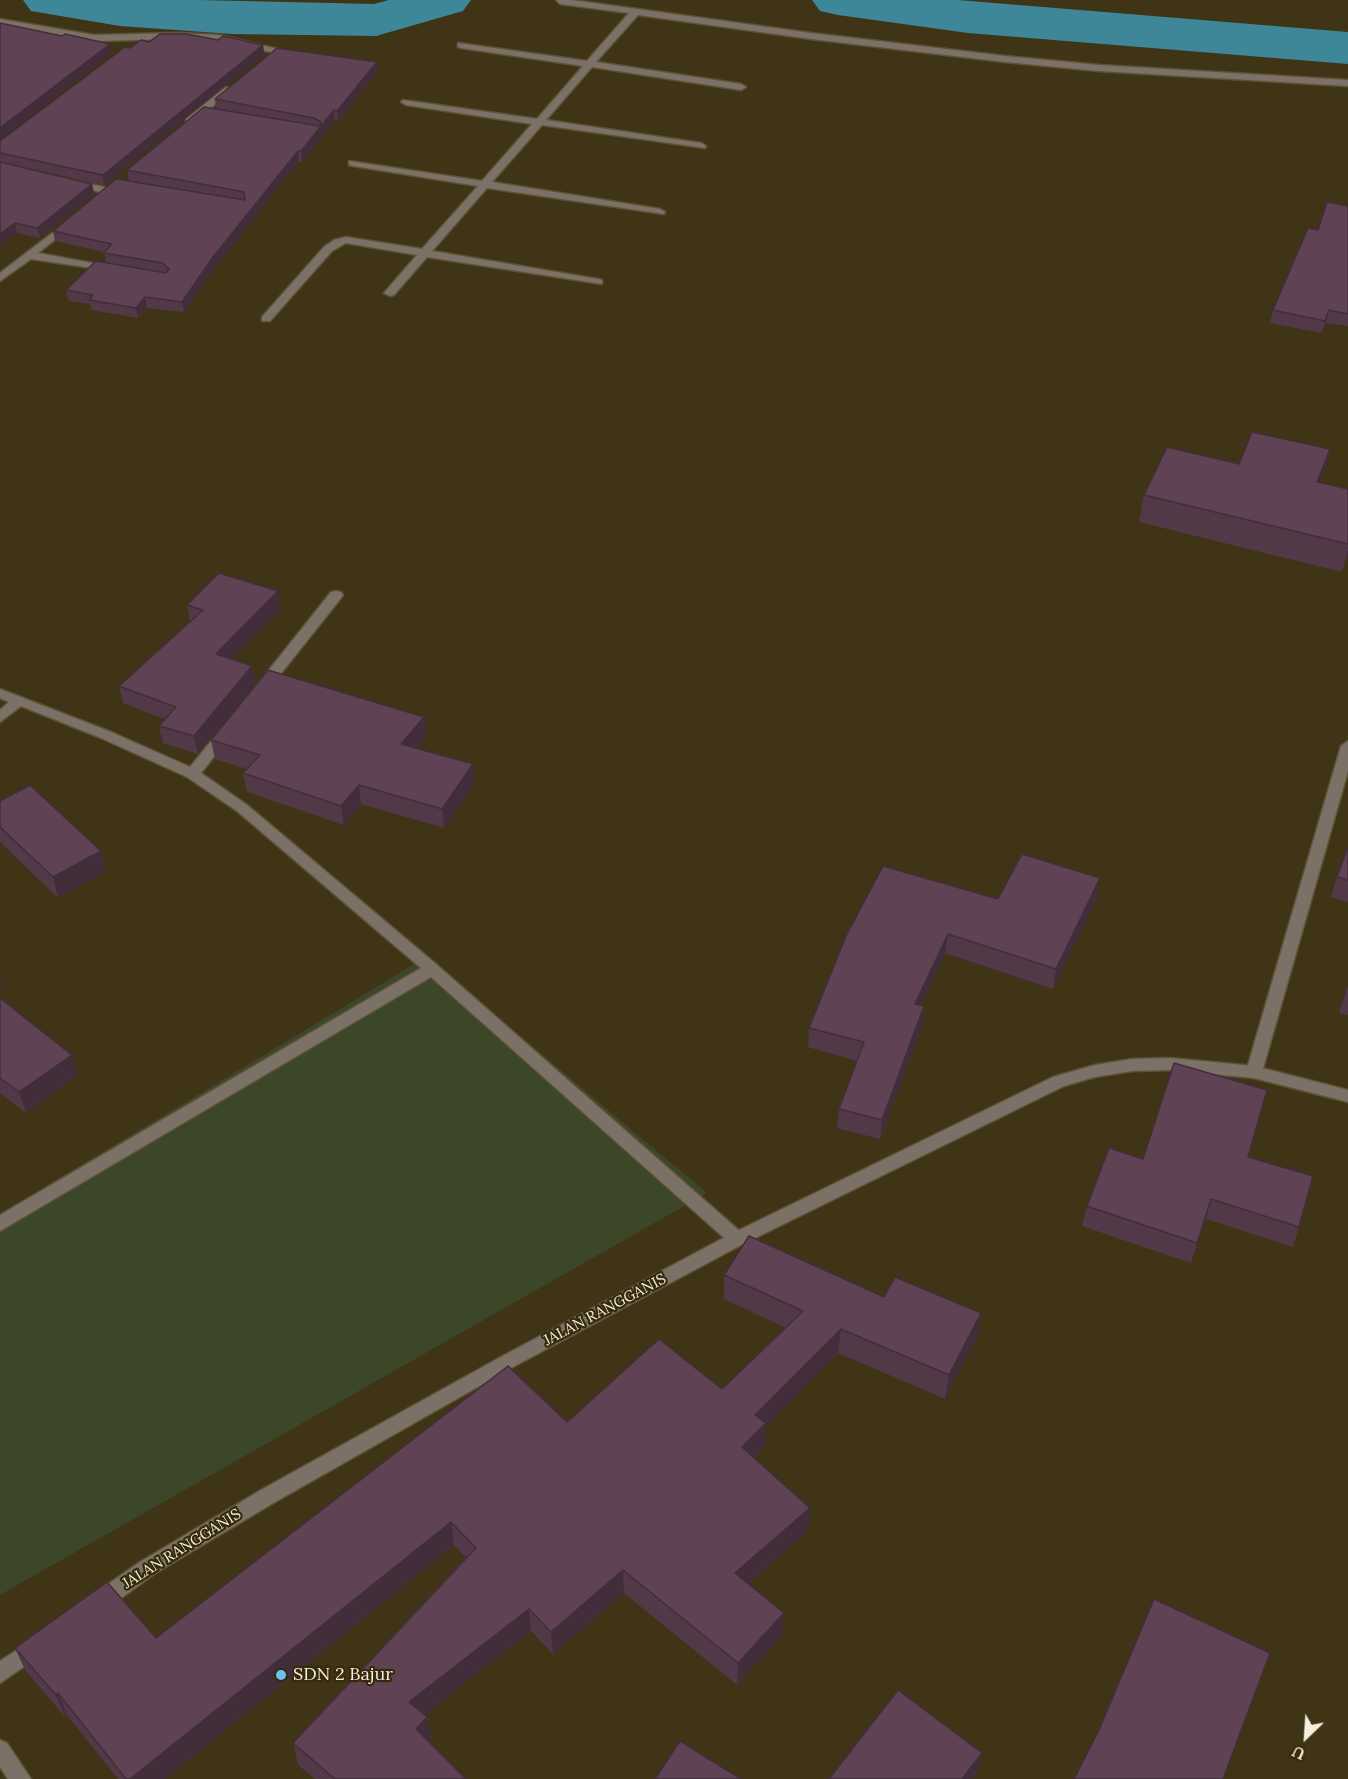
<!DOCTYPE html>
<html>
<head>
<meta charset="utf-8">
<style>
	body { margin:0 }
	#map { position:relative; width:1348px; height:1779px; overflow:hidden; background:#403416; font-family:Lora,serif }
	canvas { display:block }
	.north { position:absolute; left:1276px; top:1707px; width:60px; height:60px; -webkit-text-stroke:4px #352a0b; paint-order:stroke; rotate:205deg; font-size:16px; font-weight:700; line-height:24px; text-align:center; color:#f5eedc }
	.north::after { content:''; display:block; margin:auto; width:21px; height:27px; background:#f5eedc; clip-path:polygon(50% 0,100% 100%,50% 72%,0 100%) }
</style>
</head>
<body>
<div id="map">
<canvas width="1348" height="1779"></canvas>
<div class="north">U</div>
</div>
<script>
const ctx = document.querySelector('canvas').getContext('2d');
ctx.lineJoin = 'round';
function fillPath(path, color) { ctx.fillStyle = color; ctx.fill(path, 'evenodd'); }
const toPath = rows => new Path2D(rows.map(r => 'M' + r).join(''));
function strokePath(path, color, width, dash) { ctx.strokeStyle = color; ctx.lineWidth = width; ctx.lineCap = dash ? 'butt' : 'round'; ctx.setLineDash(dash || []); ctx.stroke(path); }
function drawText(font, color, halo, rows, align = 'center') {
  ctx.font = font + ' Lora,serif'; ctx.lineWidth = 4.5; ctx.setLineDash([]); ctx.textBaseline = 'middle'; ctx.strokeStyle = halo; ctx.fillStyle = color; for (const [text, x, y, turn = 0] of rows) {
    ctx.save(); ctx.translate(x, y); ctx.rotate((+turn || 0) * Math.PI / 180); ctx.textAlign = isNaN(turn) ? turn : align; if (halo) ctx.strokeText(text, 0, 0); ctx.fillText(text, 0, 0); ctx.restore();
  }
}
fillPath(toPath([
	[426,957,707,1193,0,1595,0,1214]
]), '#3b4728');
fillPath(toPath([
	[23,0,199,0,374,4,389,0,471,0,463,11,376,36,232,34,120,26,31,11,23,0],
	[812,0,958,0,1348,32,1348,64,968,33,838,15,820,11,812,0]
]), '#3e8798');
const minor = toPath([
	[556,0,572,0,811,33,1005,56,1099,65,1348,80,1348,86,1099,71,1005,62,811,39,638,15,596,62,741,84,746,87,741,90,592,67,546,120,701,143,706,146,705,148,542,125,492,182,660,209,665,212,664,214,487,188,432,251,598,279,602,280,602,284,427,257,394,295,390,296,384,293,417,255,346,243,332,251,270,321,262,321,262,317,324,247,334,240,346,237,422,249,478,186,353,166,349,165,349,161,482,181,532,124,406,105,401,102,403,100,537,119,583,66,461,48,458,47,458,43,587,61,629,13,560,4,556,0],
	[0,19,94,35,178,33,219,35,299,54,294,57,219,41,178,39,94,41,0,25,0,19],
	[226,87,234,89,192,123,186,123,186,119,226,87],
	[73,180,113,189,114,191,109,194,69,185,69,181,73,180],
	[68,221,73,224,72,226,38,253,108,266,113,269,112,271,31,259,0,281,0,273,68,221],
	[336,591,341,592,343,595,341,598,267,691,257,691,255,688,257,685,331,592,336,591],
	[0,689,111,732,190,767,221,729,231,729,233,732,231,735,201,773,247,805,437,965,743,1234,746,1239,743,1244,737,1246,731,1244,431,977,0,1231,0,1215,421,968,237,811,187,777,101,738,21,706,0,722,0,710,9,702,0,698,0,689],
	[1348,741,1348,771,1262,1072,1260,1076,1254,1078,1248,1076,1246,1072,1341,746,1348,741],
	[0,1740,7,1743,31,1779,8,1779,0,1767,0,1740]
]);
const tertiary = toPath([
	[1170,1058,1254,1066,1348,1090,1348,1102,1254,1078,1170,1070,1132,1071,1095,1077,1064,1086,743,1244,511,1368,275,1502,154,1574,105,1610,98,1612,91,1610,88,1603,91,1596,140,1562,261,1490,499,1358,731,1234,1053,1077,1095,1065,1132,1059,1170,1058],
	[37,1637,44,1639,47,1646,44,1653,0,1683,0,1661,37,1637]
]);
strokePath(minor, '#5d5236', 3);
strokePath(tertiary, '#5d5236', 3);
fillPath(minor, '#7c7166');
fillPath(tertiary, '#7c7166');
fillPath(toPath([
	[218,40,263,45,264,54,104,185,0,162,0,141,130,48,149,42],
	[377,62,378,71,338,121,335,120,302,162,299,161,215,268,184,312,147,308,138,318,91,310,90,304,69,301,66,290,106,263,104,252,55,241,53,231,155,186,129,181,127,170,235,112,216,109,215,99],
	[0,162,92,184,94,193,40,238,17,233],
	[1348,206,1348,326,1326,323,1322,333,1270,323,1273,310,1318,230],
	[1330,449,1321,483,1348,489,1348,556,1342,572,1139,522,1144,495,1239,464],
	[187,605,281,609,231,659,252,666,255,683,198,754,163,743,159,726,165,719,123,703,119,686,190,622],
	[424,717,426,736,416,748,475,783,444,828,361,804,344,825,247,792,243,773,247,769,215,759,211,740],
	[0,801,101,851,106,871,58,898,0,842],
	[1348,847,1348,902,1331,897,1337,877],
	[1100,878,1097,898,1053,989,945,953,921,1005,924,1006,922,1026,880,1139,837,1128,839,1109,857,1061,808,1047,809,1028,998,899],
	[1348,986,1348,1015,1339,1013],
	[0,998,78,1075,26,1113,0,1093],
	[1248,1157,1299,1227,1293,1247,1206,1219,1191,1263,1082,1226,1087,1206,1143,1159],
	[724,1275,884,1297,981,1313,977,1337,945,1399,838,1353,766,1426,765,1447,754,1458,808,1531,748,1584,782,1635,737,1685,624,1593,553,1654,531,1631,424,1715,427,1717,431,1739,429,1741,466,1779,315,1779,298,1765,293,1743,466,1557,454,1545,165,1779,118,1779,67,1715,65,1717,25,1670,15,1648,156,1638,567,1422,722,1389,786,1328,724,1299]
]), '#523948');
fillPath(toPath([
	[110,44,111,53,0,139,0,128],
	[263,45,264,54,104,185,103,175],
	[377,62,378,71,338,121,337,111],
	[334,110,335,120,302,162,301,151],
	[298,151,299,161,215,268,184,312,182,302,213,257],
	[92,184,94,193,40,238,37,228],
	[15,223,17,233,0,245,0,234],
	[145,297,147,308,138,318,136,308],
	[1329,310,1326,323,1322,333,1325,321],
	[1330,449,1323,476,1311,509,1317,482],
	[1348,550,1348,556,1342,572],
	[278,591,281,609,219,672,216,654],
	[252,666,255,683,198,754,194,736],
	[424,717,426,736,403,763,401,744],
	[473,764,475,783,444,828,442,809],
	[359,785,361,804,344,825,341,806],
	[101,851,106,871,58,898,53,877],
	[1100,878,1097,898,1053,989,1056,969],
	[948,934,945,953,913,1023,915,1004],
	[0,977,3,985,0,987],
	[924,1006,922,1026,880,1139,882,1120],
	[72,1055,78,1075,26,1113,19,1092],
	[1211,1199,1206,1219,1191,1263,1197,1243],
	[981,1313,977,1337,945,1399,949,1375],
	[841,1329,838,1353,766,1426,765,1447,741,1470,742,1447,755,1415],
	[810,1508,808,1531,734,1596,735,1573],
	[451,1522,454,1545,165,1779,130,1779],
	[623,1570,624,1593,553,1654,551,1632],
	[529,1609,531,1631,413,1724,409,1702],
	[784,1613,782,1635,737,1685,738,1663],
	[58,1693,67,1715,65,1717,56,1695],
	[427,1717,431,1739,420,1750,416,1729],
	[982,1753,977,1774,973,1779,962,1779]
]), '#422e3b');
const building = toPath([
	[0,23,62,36,65,34,110,44,0,128,0,23],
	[160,34,187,34,218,40,223,36,263,45,103,175,0,153,0,141,125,47,130,48,141,40,149,42,160,34],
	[277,48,377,62,337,111,334,110,301,151,298,151,213,257,182,302,145,297,136,308,89,300,93,295,66,290,96,261,166,273,169,269,163,263,104,253,112,244,53,231,116,179,245,200,244,192,127,170,204,107,320,126,321,122,314,118,215,99,277,48],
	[0,162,92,184,37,228,15,223,0,234,0,162],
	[1327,202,1348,206,1348,314,1329,310,1325,321,1273,310,1308,228,1318,230,1327,202],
	[1252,432,1330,449,1317,482,1348,489,1348,544,1144,495,1167,447,1239,464,1252,432],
	[219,573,278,591,216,654,252,666,194,736,159,726,176,707,119,686,203,610,187,605,219,573],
	[268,670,424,717,401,744,473,764,442,809,359,785,341,806,243,773,260,755,211,740,268,670],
	[30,785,101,851,53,877,0,827,0,801,30,785],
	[1348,847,1348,880,1337,877,1348,847],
	[1022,854,1100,878,1056,969,948,934,915,1004,924,1006,882,1120,839,1109,864,1042,809,1028,846,936,883,866,998,899,1022,854],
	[0,998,72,1055,19,1092,0,1078,0,998],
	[1174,1063,1267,1090,1248,1157,1313,1176,1299,1227,1211,1199,1197,1243,1087,1206,1109,1148,1143,1159,1174,1063],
	[749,1236,884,1297,895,1277,981,1313,949,1375,841,1329,755,1415,766,1423,742,1447,810,1508,735,1573,784,1613,738,1663,623,1570,551,1632,529,1609,409,1702,427,1717,416,1729,466,1779,335,1779,293,1743,476,1548,451,1522,130,1779,126,1779,58,1693,56,1695,15,1648,107,1582,156,1638,508,1366,567,1422,659,1339,722,1389,803,1311,724,1275,749,1236],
	[1154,1599,1270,1653,1223,1779,1074,1779,1099,1730,1154,1599],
	[898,1690,982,1753,962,1779,829,1779,898,1690],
	[680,1741,741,1779,655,1779,680,1741]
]);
fillPath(building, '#5f4254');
strokePath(building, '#422e3b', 1.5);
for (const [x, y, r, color] of [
	[281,1675,6,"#6ec2f3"]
]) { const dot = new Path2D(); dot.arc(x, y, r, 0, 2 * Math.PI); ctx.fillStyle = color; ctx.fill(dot); strokePath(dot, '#352a0b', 2); }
drawText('15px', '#f5eedc', '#352a0b', [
	["JALAN RANGGANIS",605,1310,-28],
	["JALAN RANGGANIS",182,1549,-32]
]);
drawText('18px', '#f5eedc', '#352a0b', [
	["SDN 2 Bajur",293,1675]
], 'left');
</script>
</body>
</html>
